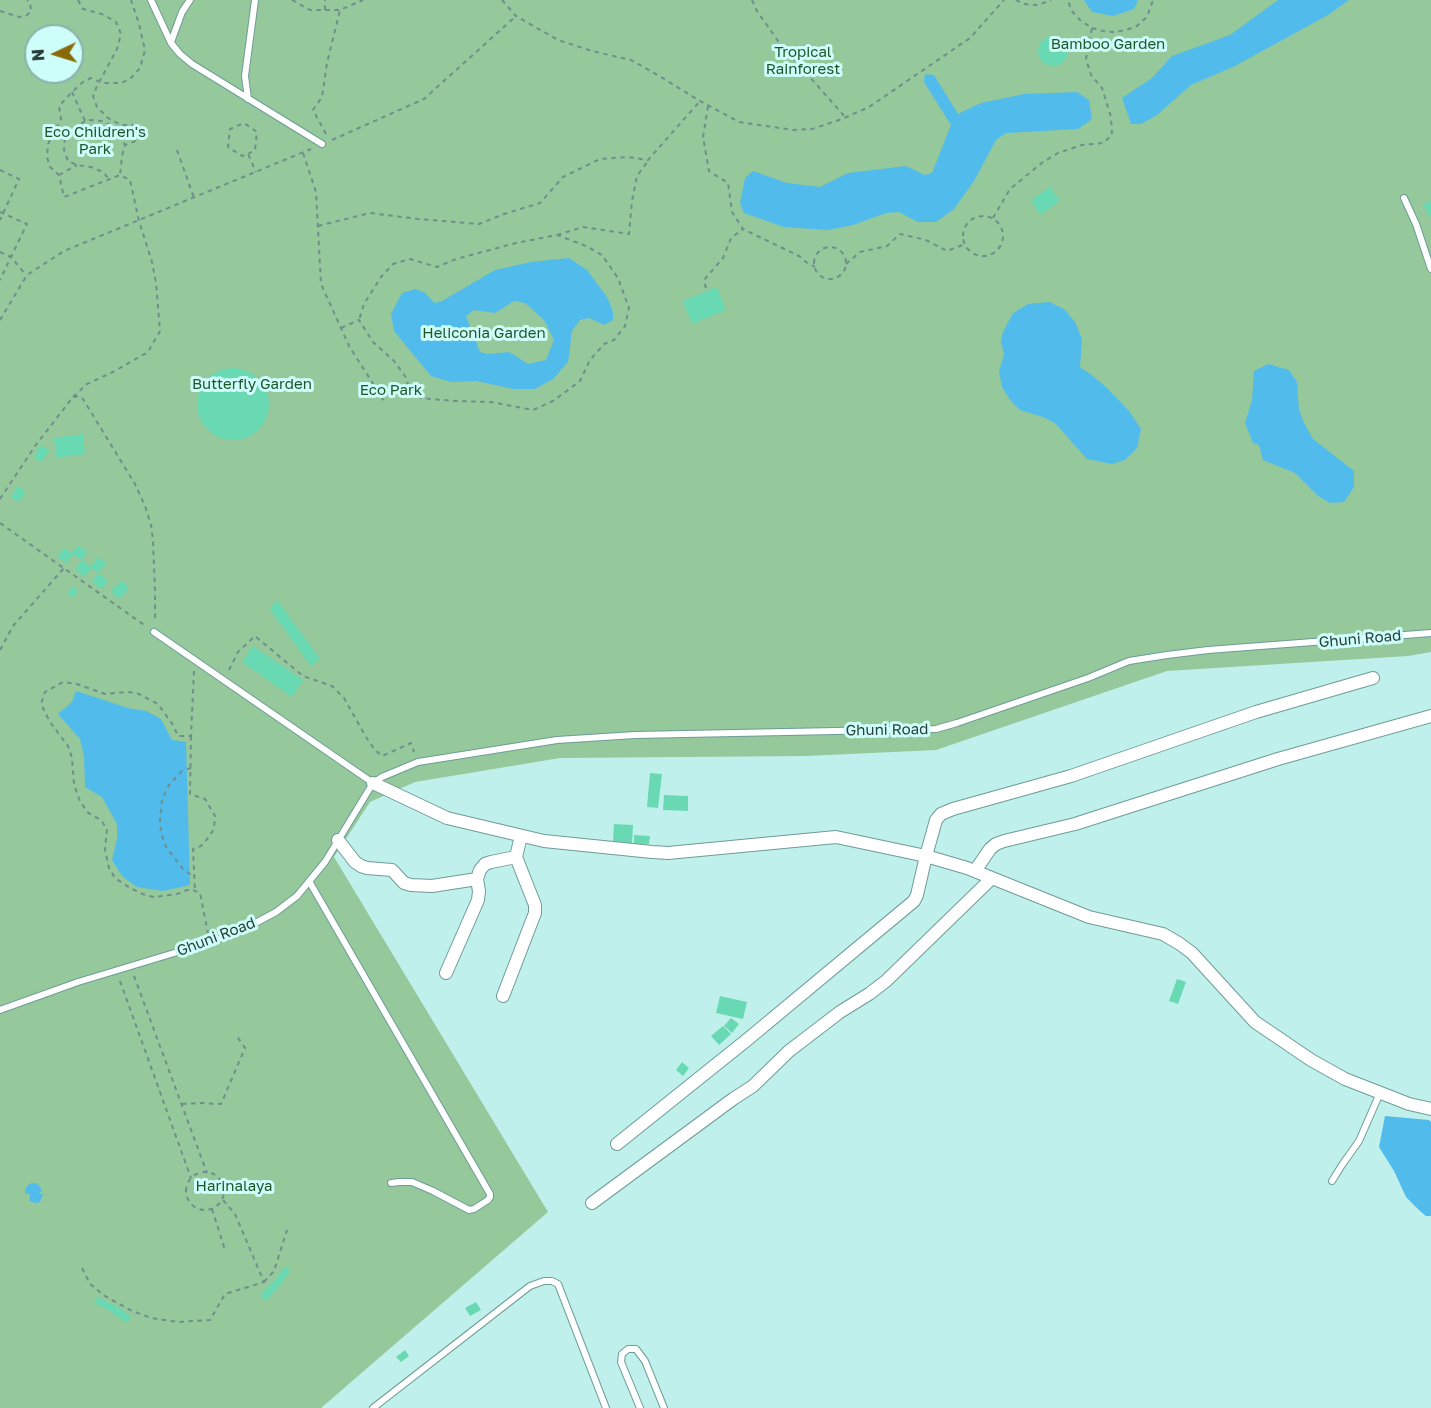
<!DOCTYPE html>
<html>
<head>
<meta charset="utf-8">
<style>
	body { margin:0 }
	#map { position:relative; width:1431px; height:1408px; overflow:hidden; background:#c0f0ec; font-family:"Golos Text",sans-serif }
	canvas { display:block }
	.north { position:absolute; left:24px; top:24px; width:60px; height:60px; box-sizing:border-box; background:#cdfef9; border:2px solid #8cb1ad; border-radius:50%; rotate:266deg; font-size:16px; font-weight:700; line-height:24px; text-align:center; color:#2a3d3b }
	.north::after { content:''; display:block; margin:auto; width:21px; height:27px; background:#8a6908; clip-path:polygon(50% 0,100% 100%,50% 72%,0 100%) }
</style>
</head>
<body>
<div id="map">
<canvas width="1431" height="1408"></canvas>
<div class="north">N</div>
</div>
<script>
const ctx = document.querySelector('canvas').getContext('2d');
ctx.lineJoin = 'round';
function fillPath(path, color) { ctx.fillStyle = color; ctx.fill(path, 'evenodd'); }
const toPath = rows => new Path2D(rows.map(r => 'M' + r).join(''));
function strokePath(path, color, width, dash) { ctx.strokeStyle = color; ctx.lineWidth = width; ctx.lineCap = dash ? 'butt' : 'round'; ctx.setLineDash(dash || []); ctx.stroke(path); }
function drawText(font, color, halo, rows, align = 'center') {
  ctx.font = font + ' "Golos Text",sans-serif'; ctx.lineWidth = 6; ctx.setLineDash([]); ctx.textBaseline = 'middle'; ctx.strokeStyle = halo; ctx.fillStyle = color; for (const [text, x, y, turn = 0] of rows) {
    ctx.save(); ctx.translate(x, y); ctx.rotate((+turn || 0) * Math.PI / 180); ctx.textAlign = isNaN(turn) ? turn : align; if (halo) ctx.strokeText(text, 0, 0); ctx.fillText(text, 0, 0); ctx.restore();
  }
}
fillPath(toPath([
	[0,0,1431,0,1431,652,1408,656,1167,671,936,750,806,756,560,758,415,782,370,802,334,857,548,1212,321,1408,0,1408],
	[36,36,72,36,72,72,36,72]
]), '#95c89b');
fillPath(toPath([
	[1084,0,1138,0,1134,9,1113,16,1092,12],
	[1278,0,1349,0,1328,15,1235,66,1191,85,1157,115,1141,124,1131,124,1122,98,1152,78,1172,56,1230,35],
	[925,74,934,75,958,114,981,103,1024,94,1077,92,1089,100,1092,119,1078,129,1006,133,996,140,974,181,954,209,936,222,918,222,899,212,886,213,853,225,828,230,784,227,744,213,740,203,745,178,753,171,787,183,820,187,848,173,906,166,925,175,932,173,951,125,924,82],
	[569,258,587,270,607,297,613,312,613,320,604,325,589,318,580,320,572,331,568,362,553,379,535,389,514,389,476,381,451,382,431,376,394,331,391,314,402,293,415,289,424,292,435,303,442,301,495,270,531,262],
	[514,301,525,303,544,320,554,340,546,360,528,364,509,352,487,354,480,352,466,316,474,310,495,313],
	[1049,302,1064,309,1075,322,1082,339,1080,367,1093,376,1107,388,1129,411,1141,429,1137,448,1125,460,1112,464,1087,459,1055,423,1043,417,1020,410,1010,400,1002,387,999,371,1004,355,1001,341,1003,332,1013,313,1028,304],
	[1268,364,1289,370,1297,382,1299,410,1304,423,1313,439,1354,471,1354,487,1344,502,1330,503,1318,496,1295,473,1263,460,1259,445,1253,443,1245,423,1252,400,1254,371],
	[76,691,128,708,146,711,161,719,172,740,186,742,190,885,163,891,137,887,122,876,112,860,117,839,117,824,102,797,85,787,84,756,80,739,58,714,72,702],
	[1385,1116,1429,1120,1431,1122,1431,1216,1426,1216,1420,1211,1406,1197,1394,1171,1379,1147],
	[35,1183,39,1185,42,1191,39,1193,40,1194,43,1194,40,1202,36,1203,29,1201,30,1194,25,1194,25,1189,29,1184]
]), '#51bceb');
fillPath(toPath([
	'1038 51a15 15 0 1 1 30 0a15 15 0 1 1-30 0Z',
	[1050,187,1060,201,1040,215,1031,200],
	[1431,200,1431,216,1430,217,1423,205],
	[717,287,726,310,692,324,683,301],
	'197 404a36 36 0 1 1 72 0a36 36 0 1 1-72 0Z',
	[83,434,85,454,56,458,54,438],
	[40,445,49,450,42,462,34,458],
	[18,486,26,492,19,502,11,497],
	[78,545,87,552,81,560,72,553],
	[64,548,73,554,67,563,57,557],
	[98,557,106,563,98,573,90,567],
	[82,560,91,568,84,577,75,569],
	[98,573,108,580,102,589,92,582],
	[121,580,129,587,120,599,111,592],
	[73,586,78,591,73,598,67,593],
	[278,601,320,659,311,666,269,608],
	[253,646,303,680,292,697,242,662],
	[650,773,662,774,658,808,647,807],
	[664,795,688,796,688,811,663,810],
	[614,824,633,825,632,844,613,843],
	[634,835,650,836,649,844,634,844],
	[1177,979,1186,982,1178,1004,1169,1001],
	[720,996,747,1002,743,1019,716,1013],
	[731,1018,739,1024,732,1033,724,1026],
	[723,1026,731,1034,719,1045,711,1036],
	[682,1062,689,1068,683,1076,676,1070],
	[285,1266,290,1269,288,1274,277,1289,266,1301,260,1295,277,1278],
	[97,1297,118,1307,131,1317,127,1323,107,1309,94,1303],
	[476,1302,481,1310,470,1316,465,1308],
	[405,1350,409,1356,401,1362,396,1357]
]), '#68d9b3');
const lane = toPath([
	[151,0,171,43,180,54,192,64,322,144],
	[171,42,182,12,190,0],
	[248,99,245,76,255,0],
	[1404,198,1416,224,1431,269],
	[154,632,373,783],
	[309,881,490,1194,490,1197,488,1200,474,1209,469,1210,433,1191,412,1182,399,1182,391,1183],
	[0,1010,78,982,214,941,248,927,276,912,297,896,325,862,373,783,382,777,418,762,557,740,635,735,936,729,957,723,1088,678,1129,661,1167,655,1208,650,1431,633],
	[1332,1181,1342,1165,1359,1141,1380,1093],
	[373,1408,530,1286,544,1281,552,1281,558,1284,606,1408],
	[640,1408,621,1362,622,1354,628,1349,636,1349,645,1361,664,1408]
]);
const street = toPath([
	[373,783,447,818,544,841,652,852,668,853,836,837,926,856,967,868,1089,917,1163,934,1180,944,1192,953,1255,1022,1311,1060,1345,1079,1409,1104,1431,1109],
	[338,840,355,862,361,866,367,868,392,870,404,883,411,885,432,886,477,879],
	[975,871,990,849,996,844,1004,841,1075,824,1278,759,1431,716],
	[446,973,478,900,479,891,477,879,480,870,485,864,491,862,516,857],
	[503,996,535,913,535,905,516,857,521,836],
	[617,1144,748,1039,914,901,917,895,926,856,936,820,941,814,953,809,1071,776,1256,712,1373,678],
	[592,1203,733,1099,753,1086,789,1051,840,1012,869,994,886,981,992,878]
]);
strokePath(lane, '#6e9c98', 8);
strokePath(street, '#6e9c98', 14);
strokePath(toPath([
	[78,0,83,9,102,14,116,22,121,34,117,49,97,86,93,96,97,107,108,118,121,125,136,125,143,138,125,145],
	[292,0,310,10,340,10,363,0],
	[502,0,516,16,558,40,592,51,631,60,661,77,700,101,739,122,793,130,812,129,842,119,869,107,970,38,1004,0],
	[752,0,757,11,778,41,846,118],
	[1016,0,1023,4,1038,5,1051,0],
	[325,10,325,0],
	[0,11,19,17,26,16,31,11,30,2,27,0],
	[1092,28,1103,31,1113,32,1126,30,1137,26,1147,17,1153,0],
	[72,92,85,121,90,120,101,121,115,127,125,145,122,156,120,175],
	[708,106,703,137,709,171,728,183,732,212,743,229,799,256,806,262,815,267],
	[85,121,74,128,65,137,64,150,68,161,77,165,91,167,103,172,109,179],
	[326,134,313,110,322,97,327,63,340,10],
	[332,140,424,99,516,16],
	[177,150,194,198],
	[303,153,316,192,321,284,349,346,384,401],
	[248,154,255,150,257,132,244,123,230,129,228,147,242,156,248,154,256,172],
	[0,170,19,179,0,220],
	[59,175,77,165],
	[0,212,27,224,11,257,26,275],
	'963 236a20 20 0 1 1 40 0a20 20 0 1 1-40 0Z',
	[993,218,1010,189,1043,162,1058,153,1082,145,1103,143,1112,135,1111,117,1102,88,1091,75,1086,59,1092,28,1080,20,1071,10,1068,0],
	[318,226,370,213,418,219,479,224,504,214,540,203,563,177,600,159,628,157,648,160,700,101],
	[557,235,583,227,629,234,632,201,637,176,648,161],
	'814 263a16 16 0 1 1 32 0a16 16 0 1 1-32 0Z',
	[0,252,11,257,0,280],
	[846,264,860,252,887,246,900,234,926,240,947,251,965,244],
	[706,288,704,280,723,258,731,238,743,229],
	[0,320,27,275,64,251,311,149],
	[341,328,359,320,373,342,394,361,405,376,409,387,421,398,454,401,491,402,533,410,553,401,580,381,590,360,604,344,614,340,625,326,629,308,618,278,602,255,586,246,557,235,516,243,456,259,437,267,410,259,393,264,381,277,364,304,359,320],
	[73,397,87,384,113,372,148,352,160,331,156,283,152,262,139,221,130,180,120,175,64,197,59,175,50,167,47,157,48,144,61,119,59,106,72,92,83,82,91,78,102,83,121,83,130,79,140,68,145,50,139,24,131,0],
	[0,499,35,446,73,397,79,396,83,399,135,484,145,506,151,525,153,540,155,591,155,622],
	[0,523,147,627],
	[0,650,13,626,64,568],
	[229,670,238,652,255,636,303,676,332,686,344,698,366,737,375,750,382,756,411,743,414,752],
	[194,671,191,736,178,736,173,725,158,704,137,693,127,692,105,694,77,684,63,682,45,692,41,704,50,722,68,746,72,758,74,784,79,799,87,812,101,820,107,829,105,850,109,868,115,878,130,888,145,895,154,897,177,894,187,890,193,890,200,893,208,933],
	[191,736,190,794,205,799,215,816,214,829,208,838,201,846,193,849,195,891],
	[191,768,182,771,169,785,162,799,160,821,161,833,166,847,183,869,194,877],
	[134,976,207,1173],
	[120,981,191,1178],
	[182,1104,200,1103,221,1104,245,1048,236,1035],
	'186 1191a19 19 0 1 1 38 0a19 19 0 1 1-38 0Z',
	[212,1209,225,1250],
	[82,1268,90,1284,105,1296,130,1310,151,1318,178,1322,210,1320,225,1294,264,1282,235,1214,222,1199],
	[264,1282,274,1271,287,1230]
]), '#6f8f8c', 2, [4.5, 4.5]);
strokePath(lane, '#fff', 6);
strokePath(street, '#fff', 12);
drawText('15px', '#20552c', '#cdfef9', [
	["Bamboo Garden",1108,44],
	["Tropical",803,52],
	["Rainforest",803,69],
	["Eco Children's",95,132],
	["Park",95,149],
	["Heliconia Garden",484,333],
	["Butterfly Garden",252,384],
	["Eco Park",391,390],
	["Harinalaya",234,1186]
]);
drawText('15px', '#2a3d3b', '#cdfef9', [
	["Ghuni Road",1360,639,-5],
	["Ghuni Road",887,730,-1],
	["Ghuni Road",216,937,-21]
]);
</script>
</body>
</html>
